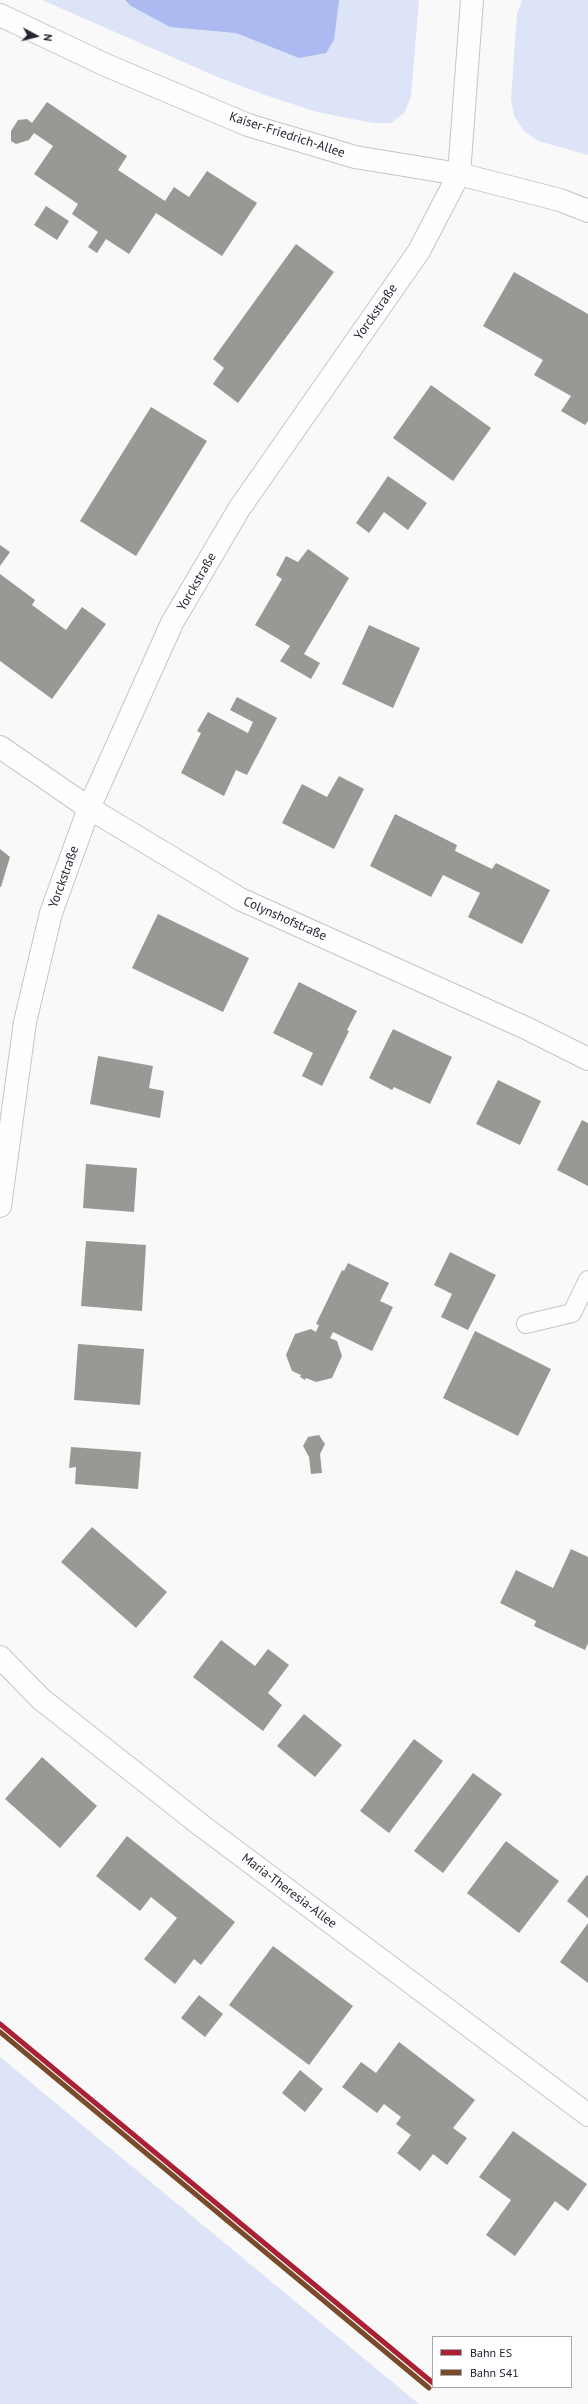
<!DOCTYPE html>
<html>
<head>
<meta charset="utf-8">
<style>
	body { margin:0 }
	#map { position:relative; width:588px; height:2404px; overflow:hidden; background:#f9f9f9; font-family:"PT Sans",sans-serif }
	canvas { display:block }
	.legend { position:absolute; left:432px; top:2336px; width:140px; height:52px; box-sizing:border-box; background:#fff; border:1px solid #a7a8ad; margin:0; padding:5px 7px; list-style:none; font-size:12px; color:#232632 }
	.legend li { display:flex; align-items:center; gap:8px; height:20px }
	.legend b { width:20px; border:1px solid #a7a8ad }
	.north { position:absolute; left:16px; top:16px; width:40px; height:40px; -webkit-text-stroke:3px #fff; paint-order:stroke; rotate:97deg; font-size:11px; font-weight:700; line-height:16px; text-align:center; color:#232632 }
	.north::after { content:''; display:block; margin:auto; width:14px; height:18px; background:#232632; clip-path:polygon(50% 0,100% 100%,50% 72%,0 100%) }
</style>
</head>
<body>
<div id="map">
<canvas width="588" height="2404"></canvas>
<ul class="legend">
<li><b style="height:5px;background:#aa2135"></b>Bahn ES</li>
<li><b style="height:5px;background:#7a4b2a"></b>Bahn S41</li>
</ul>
<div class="north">N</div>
</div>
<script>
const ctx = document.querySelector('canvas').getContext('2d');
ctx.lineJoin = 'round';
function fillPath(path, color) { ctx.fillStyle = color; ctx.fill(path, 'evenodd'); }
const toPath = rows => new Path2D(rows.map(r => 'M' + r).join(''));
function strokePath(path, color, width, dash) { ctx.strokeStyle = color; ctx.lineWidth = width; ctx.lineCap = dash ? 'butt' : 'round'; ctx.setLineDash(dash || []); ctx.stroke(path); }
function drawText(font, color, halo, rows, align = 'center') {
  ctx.font = font + ' "PT Sans",sans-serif'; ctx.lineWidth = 4; ctx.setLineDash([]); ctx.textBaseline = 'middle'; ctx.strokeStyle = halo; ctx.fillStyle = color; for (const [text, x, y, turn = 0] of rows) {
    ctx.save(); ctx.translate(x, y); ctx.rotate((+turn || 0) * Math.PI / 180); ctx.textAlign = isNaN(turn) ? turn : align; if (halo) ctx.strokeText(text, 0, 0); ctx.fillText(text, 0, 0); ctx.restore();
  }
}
fillPath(toPath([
	[42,0,419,0,411,97,404,113,391,123,373,123,317,112,265,95,220,78],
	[522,0,588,0,588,155,538,141,524,131,514,116,511,99,517,14],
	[0,2057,419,2404,0,2404]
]), '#dde4f8');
fillPath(toPath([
	[125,0,339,0,334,40,326,53,299,58,236,33,170,27,131,6]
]), '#abbaf1');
fillPath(toPath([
	[47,102,127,156,118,170,165,201,174,187,189,197,207,171,257,203,222,256,156,213,129,254,106,239,97,253,88,247,98,232,72,214,78,204,34,174,53,146,34,133,29,140,16,144,11,141,11,131,18,120,27,119,32,123],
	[46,206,69,221,57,240,34,225],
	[296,244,334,272,238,403,213,384,224,368,213,359],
	[514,272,588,314,588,421,585,425,561,411,571,396,534,375,543,360,483,326],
	[431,385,491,428,453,481,393,438],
	[151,407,207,441,136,556,80,521],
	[388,476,427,503,408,530,384,512,369,533,356,523],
	[0,545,10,552,0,566],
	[308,549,349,578,304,654,320,663,311,679,280,661,290,646,255,625,282,579,276,575,286,556,298,562],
	[0,574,35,600,32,605,66,630,82,607,106,624,52,699,0,661],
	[369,625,420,648,393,708,342,684],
	[237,697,277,718,247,775,236,770,224,796,181,773,201,733,197,731,208,712,248,733,253,722,230,710],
	[339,776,364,789,334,849,282,823,302,784,327,797],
	[395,814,457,845,455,851,492,869,496,863,550,890,522,944,468,917,480,893,443,875,431,897,370,866],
	[0,849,10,857,1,887,0,887],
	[158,914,249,958,223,1012,132,968],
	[299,982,357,1011,347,1030,349,1031,322,1086,302,1076,313,1053,273,1033],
	[393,1029,452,1057,430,1104,394,1087,392,1090,369,1078],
	[98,1056,153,1066,149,1088,164,1091,160,1118,90,1104],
	[498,1080,541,1101,520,1145,476,1124],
	[582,1120,588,1123,588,1186,557,1170],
	[86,1164,137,1168,134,1212,83,1208],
	[86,1241,146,1245,142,1311,81,1306],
	[450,1252,496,1275,468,1330,441,1317,452,1294,434,1285],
	[348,1263,389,1283,380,1301,393,1307,372,1351,333,1332,330,1338,337,1341,342,1356,332,1378,316,1382,306,1378,305,1380,300,1377,301,1375,292,1371,286,1355,295,1334,311,1329,316,1332,319,1325,316,1324,342,1270,344,1271],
	[475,1331,551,1369,518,1436,443,1398],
	[78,1344,144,1349,140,1405,74,1400],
	[319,1435,325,1444,320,1454,322,1473,311,1474,309,1457,303,1446,308,1437],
	[71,1447,141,1452,138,1489,75,1484,76,1467,69,1468],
	[92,1527,167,1592,136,1628,61,1562],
	[571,1549,588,1557,588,1643,585,1650,534,1626,536,1621,500,1603,516,1570,553,1588],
	[221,1640,255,1666,268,1649,289,1665,268,1693,282,1705,263,1731,193,1677],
	[304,1714,342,1745,315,1777,277,1746],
	[414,1739,443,1761,389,1833,360,1811],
	[42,1757,97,1806,60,1848,5,1799],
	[473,1773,502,1794,443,1873,414,1851],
	[127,1836,235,1922,201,1965,194,1959,175,1984,144,1959,177,1918,151,1897,140,1911,96,1876],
	[506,1841,559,1881,519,1933,467,1893],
	[587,1875,588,1876,588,1918,567,1901],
	[588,1923,588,1983,560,1962],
	[273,1946,353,2006,309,2065,229,2005],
	[199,1995,223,2014,205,2037,181,2018],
	[399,2042,475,2100,453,2128,467,2138,447,2165,433,2154,420,2171,397,2153,411,2135,396,2124,401,2117,384,2104,377,2113,342,2087,361,2062,376,2073],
	[300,2070,323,2089,305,2112,282,2093],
	[513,2131,587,2184,568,2211,555,2201,515,2256,486,2235,511,2200,479,2177]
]), '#989994');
const lane = toPath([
	[526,1324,572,1313,588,1280]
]);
const street = toPath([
	[0,747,89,808,240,899,526,1028,588,1059],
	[0,1206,25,1022,51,913,89,808,172,623,239,509,419,251,459,174],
	[0,1657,41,1699,202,1826,588,2115]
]);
const secondary = toPath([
	[0,15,108,66,248,125,355,157,459,174,560,200,588,211],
	[459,174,472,0]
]);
strokePath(lane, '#c4c5cb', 20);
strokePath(street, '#c4c5cb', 24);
strokePath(secondary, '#c4c5cb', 24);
strokePath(lane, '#fefefe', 18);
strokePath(street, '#fefefe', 22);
strokePath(secondary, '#fefefe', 22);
strokePath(toPath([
	[0,2024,433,2383]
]), '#aa2135', 5);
strokePath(toPath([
	[0,2032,429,2388]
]), '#7a4b2a', 5);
drawText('13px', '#232632', '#fff', [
	["Kaiser-Friedrich-Allee",287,135,18],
	["Yorckstraße",376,312,-55],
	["Yorckstraße",197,582,-60],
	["Yorckstraße",64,877,-70],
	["Colynshofstraße",285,919,24],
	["Maria-Theresia-Allee",289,1891,37]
]);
</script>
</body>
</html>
